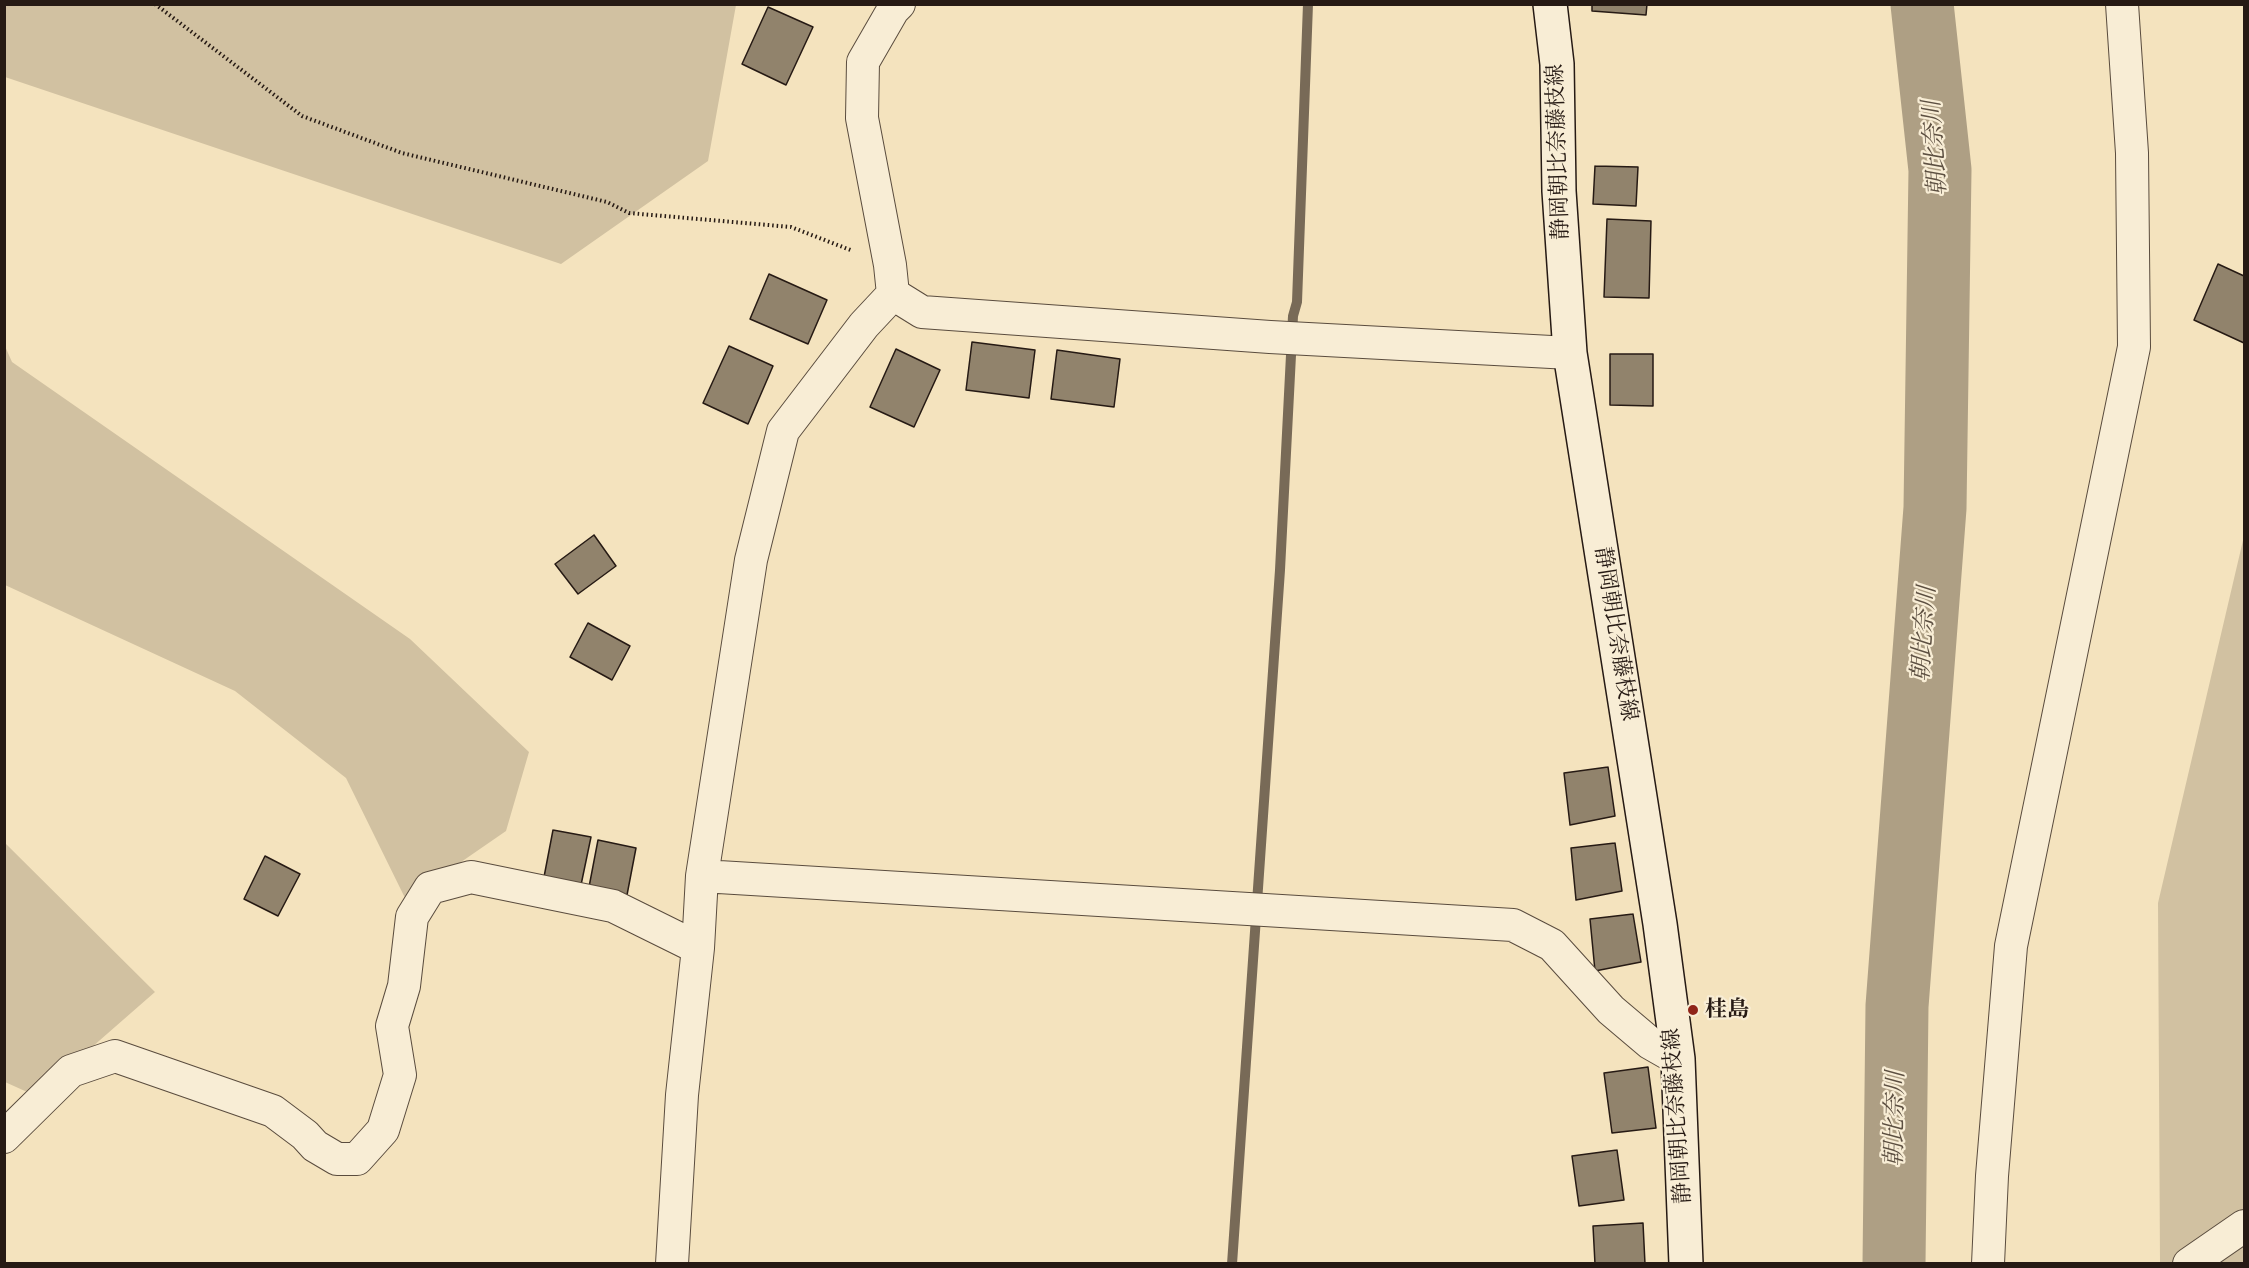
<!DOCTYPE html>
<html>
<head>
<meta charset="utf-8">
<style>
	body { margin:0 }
	#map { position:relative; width:2249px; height:1268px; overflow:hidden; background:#f4e3be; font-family:"Gentium Book Plus",serif }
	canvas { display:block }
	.frame { position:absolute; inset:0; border:6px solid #261a14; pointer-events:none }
</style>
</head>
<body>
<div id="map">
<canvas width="2249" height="1268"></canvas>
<div class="frame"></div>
</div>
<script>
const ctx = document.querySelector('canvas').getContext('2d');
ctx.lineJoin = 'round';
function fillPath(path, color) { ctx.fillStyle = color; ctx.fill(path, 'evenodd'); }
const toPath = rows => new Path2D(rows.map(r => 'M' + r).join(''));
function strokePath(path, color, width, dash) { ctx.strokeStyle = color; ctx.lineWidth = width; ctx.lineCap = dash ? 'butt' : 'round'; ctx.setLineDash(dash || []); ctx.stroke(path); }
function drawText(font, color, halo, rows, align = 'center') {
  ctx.font = font + ' "Gentium Book Plus","Noto Serif JP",serif'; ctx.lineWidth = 4.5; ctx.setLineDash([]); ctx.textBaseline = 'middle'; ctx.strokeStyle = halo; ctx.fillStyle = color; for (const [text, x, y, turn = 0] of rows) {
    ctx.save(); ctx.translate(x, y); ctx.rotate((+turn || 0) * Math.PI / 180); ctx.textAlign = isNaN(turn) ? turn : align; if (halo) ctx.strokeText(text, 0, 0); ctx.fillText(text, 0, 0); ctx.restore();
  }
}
fillPath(toPath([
	[5,4,736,4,736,5,708,161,561,264,5,77],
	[4,344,12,362,410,639,529,752,506,831,406,900,346,778,235,691,5,585],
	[2244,536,2244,1263,2160,1263,2158,903],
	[4,842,155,992,36,1096,5,1082]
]), '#d1c1a1');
strokePath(toPath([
	[1232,1264,1280,570,1293,316,1297,302,1308,4]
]), '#786a57', 10);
strokePath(toPath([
	[1894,1264,1897,1006,1935,508,1940,170,1922,4]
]), '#ae9f84', 63);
const building = toPath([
	[1592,4,1647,4,1646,15,1592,11,1592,4],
	[768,7,813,27,786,85,742,64,768,7],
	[1595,166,1638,167,1636,206,1593,204,1595,166],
	[1607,219,1651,221,1649,298,1604,297,1607,219],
	[2218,264,2244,276,2244,343,2194,320,2218,264],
	[769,274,827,300,808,344,750,319,769,274],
	[972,342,1035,350,1029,398,966,390,972,342],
	[729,346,773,366,748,424,703,403,729,346],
	[896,349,940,370,914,427,870,407,896,349],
	[1057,350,1120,359,1114,407,1051,399,1057,350],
	[1610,354,1653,354,1653,406,1610,405,1610,354],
	[594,535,616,566,578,594,555,564,594,535],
	[588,623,630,646,612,680,570,657,588,623],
	[1608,767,1615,816,1570,825,1564,773,1608,767],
	[553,830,591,837,581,885,544,877,553,830],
	[598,840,636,848,627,895,589,887,598,840],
	[1615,843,1622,891,1576,900,1571,848,1615,843],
	[265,856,300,874,278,916,244,899,265,856],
	[1633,914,1641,962,1595,971,1590,919,1633,914],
	[1648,1067,1656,1128,1612,1133,1604,1073,1648,1067],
	[1617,1150,1624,1200,1579,1206,1572,1156,1617,1150],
	[1643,1223,1645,1264,1595,1264,1593,1226,1643,1223]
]);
fillPath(building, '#91836c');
strokePath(building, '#261a14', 1.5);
const minor = toPath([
	[893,294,922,312,1270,337,1570,353],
	[702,876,1513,925,1552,945,1611,1010,1650,1043,1678,1059],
	[4,1137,71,1071,115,1056,273,1111,305,1135,315,1146,337,1159,357,1159,383,1130,400,1075,392,1026,404,986,412,917,430,888,471,877,613,906,698,948],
	[672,1264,682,1095,698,948,702,876,751,560,783,431,864,325,893,294,890,265,862,118,863,62,893,10,899,4],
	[1988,1264,1992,1176,2011,946,2134,347,2132,153,2122,4],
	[2189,1264,2244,1226]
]);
const secondary = toPath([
	[1550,4,1557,64,1559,191,1570,353,1660,924,1678,1059,1686,1264]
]);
strokePath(minor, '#5a4c3e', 34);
strokePath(secondary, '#261a14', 36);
strokePath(toPath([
	[155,4,302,116,402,153,607,202,629,213,791,227,853,251]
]), '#261a14', 4, [1.5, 3]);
strokePath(minor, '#f8edd5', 32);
strokePath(secondary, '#f8edd5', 33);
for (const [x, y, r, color] of [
	[1693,1010,6,"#8f2418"]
]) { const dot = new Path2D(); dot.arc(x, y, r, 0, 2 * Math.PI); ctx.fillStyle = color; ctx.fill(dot); strokePath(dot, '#f8edd5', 2); }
drawText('22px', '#261a14', '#f8edd5', [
	["静岡朝比奈藤枝線",1559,152,-92],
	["静岡朝比奈藤枝線",1615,634,81],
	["静岡朝比奈藤枝線",1678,1116,-94]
]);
drawText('bold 22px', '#261a14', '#f8edd5', [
	["桂島",1705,1010]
], 'left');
drawText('italic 24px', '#5c4f41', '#f8edd5', [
	["朝比奈川",1936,148,-94],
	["朝比奈川",1925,634,-86],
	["朝比奈川",1896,1119,-89]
]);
</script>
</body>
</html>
